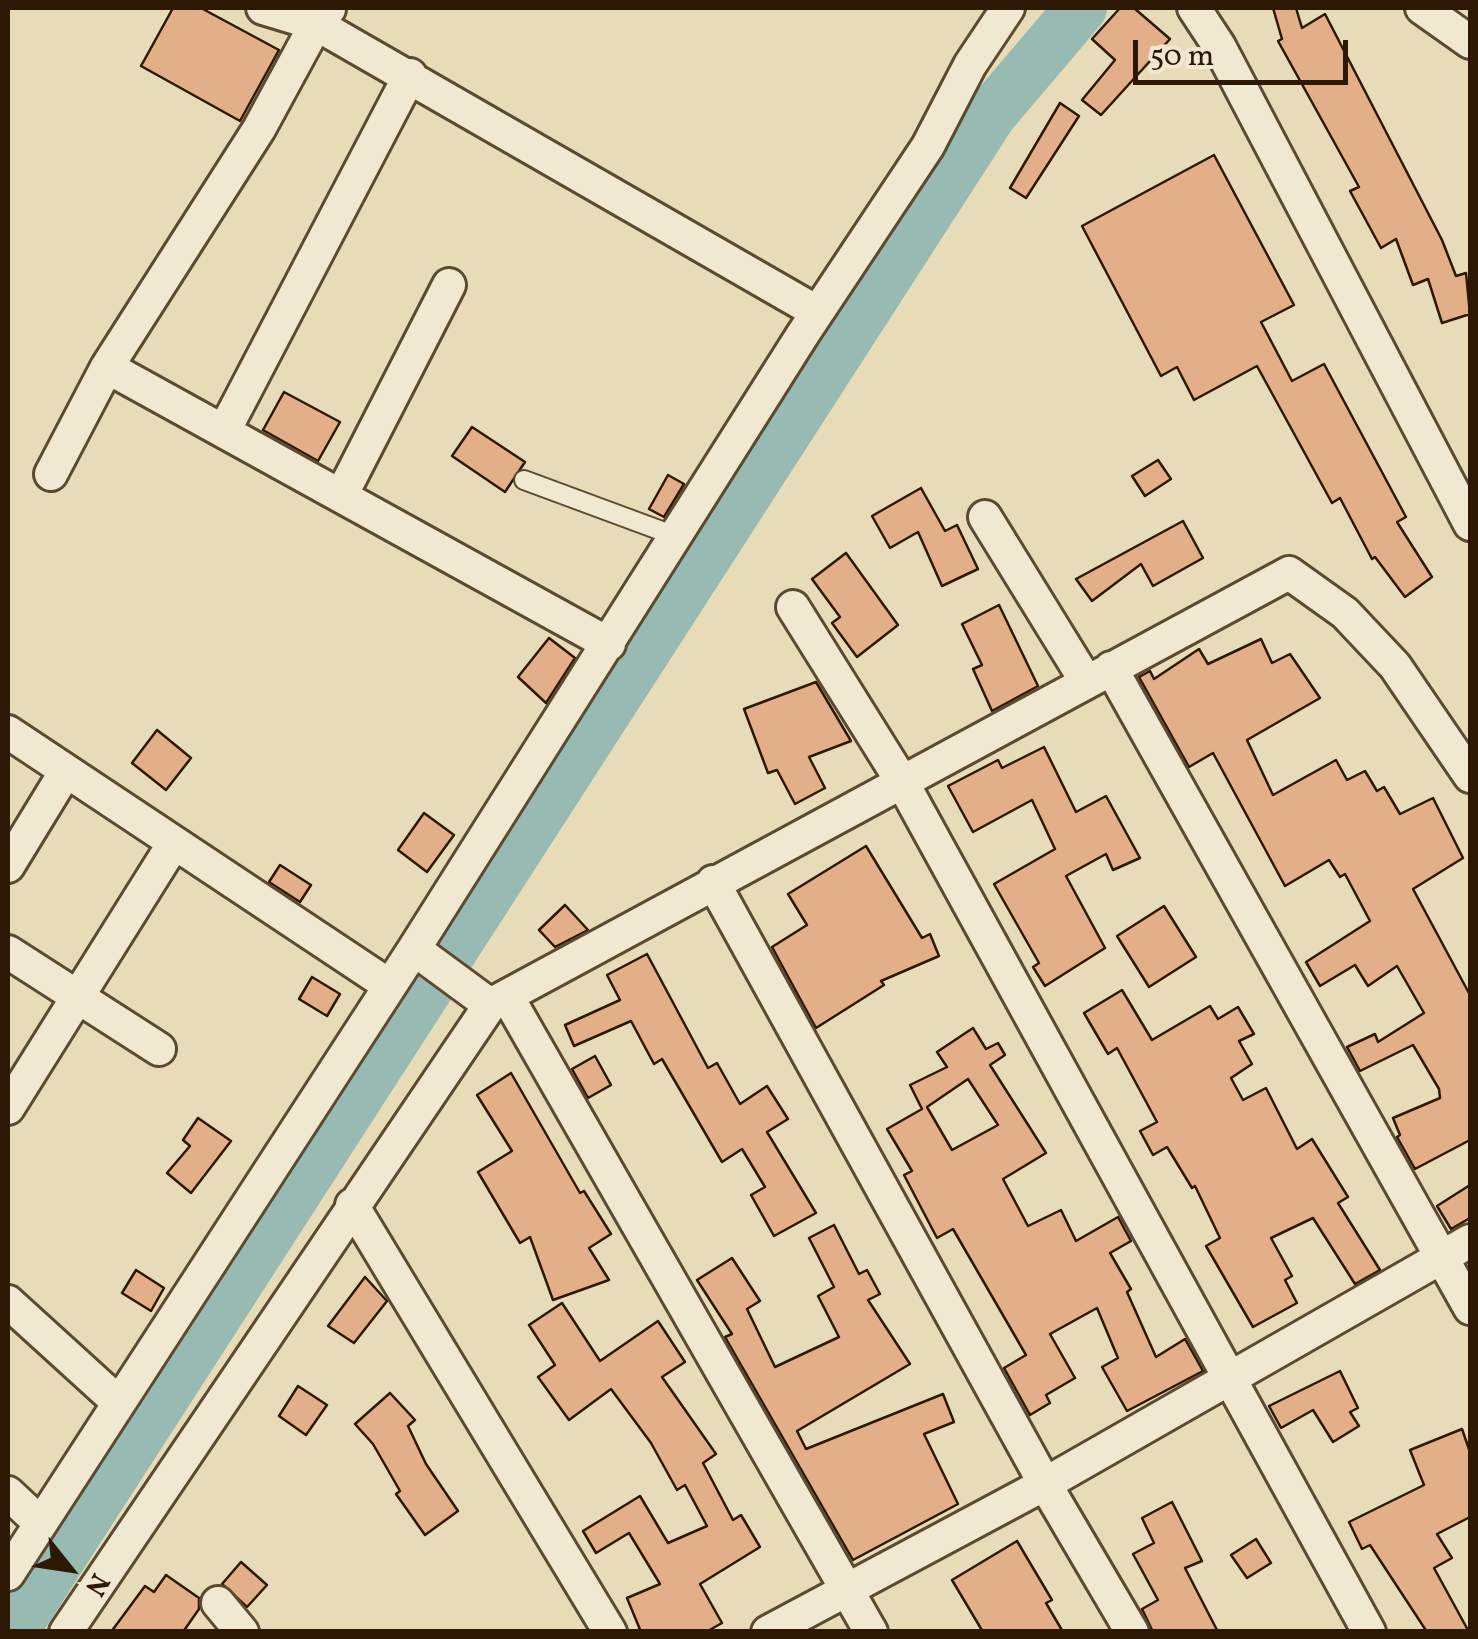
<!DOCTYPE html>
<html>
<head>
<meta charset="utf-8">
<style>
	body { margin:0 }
	#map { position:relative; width:1478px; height:1639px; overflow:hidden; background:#e8dbb7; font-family:Vollkorn,serif }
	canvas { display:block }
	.frame { position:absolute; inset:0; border:10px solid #2c1803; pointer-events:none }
	.north { position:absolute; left:20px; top:1519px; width:100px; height:100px; -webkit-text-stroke:8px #f0e8d0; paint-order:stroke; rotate:120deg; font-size:28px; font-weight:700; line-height:40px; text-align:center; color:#2c1803 }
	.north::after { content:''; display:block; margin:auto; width:35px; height:45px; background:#2c1803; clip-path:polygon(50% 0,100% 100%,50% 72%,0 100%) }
	.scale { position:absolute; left:1133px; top:40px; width:215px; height:45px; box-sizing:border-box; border:5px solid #2c1803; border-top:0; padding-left:12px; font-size:30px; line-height:35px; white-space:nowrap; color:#2c1803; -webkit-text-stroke:8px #f0e8d0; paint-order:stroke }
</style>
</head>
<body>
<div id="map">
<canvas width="1478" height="1639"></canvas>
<div class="frame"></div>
<div class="north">N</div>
<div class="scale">50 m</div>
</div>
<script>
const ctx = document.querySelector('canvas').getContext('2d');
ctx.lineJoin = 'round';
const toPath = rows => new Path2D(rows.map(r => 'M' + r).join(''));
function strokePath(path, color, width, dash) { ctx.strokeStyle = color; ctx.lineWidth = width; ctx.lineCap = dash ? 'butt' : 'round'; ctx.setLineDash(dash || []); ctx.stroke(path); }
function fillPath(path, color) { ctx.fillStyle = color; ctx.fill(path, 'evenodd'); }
strokePath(toPath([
	[12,1632,991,114,1081,8]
]), '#97bbb2', 52);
const building = toPath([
	[173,8,201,8,279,50,240,121,141,66,173,8],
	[1120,8,1134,8,1170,39,1101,115,1082,100,1115,60,1092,39,1120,8],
	[1273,8,1296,8,1302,28,1325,14,1442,240,1456,276,1466,273,1470,314,1442,323,1428,279,1413,285,1396,239,1381,248,1350,191,1359,187,1278,41,1282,39,1273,8],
	[1060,103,1079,116,1026,198,1010,188,1060,103],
	[1214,155,1294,305,1261,322,1292,381,1324,364,1406,517,1397,522,1432,577,1405,597,1375,557,1372,559,1340,498,1332,503,1257,366,1194,400,1177,367,1161,376,1082,226,1214,155],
	[284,392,340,422,318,461,263,430,284,392],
	[472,427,525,462,505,492,452,456,472,427],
	[1158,460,1171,479,1145,496,1132,476,1158,460],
	[668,475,684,484,664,517,649,509,668,475],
	[921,488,945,531,957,525,978,569,942,586,918,532,890,548,872,516,921,488],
	[1183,521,1203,558,1153,586,1141,564,1092,601,1076,579,1183,521],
	[846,553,898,625,857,657,832,623,840,617,812,579,846,553],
	[999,605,1038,686,992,711,973,669,982,665,962,624,999,605],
	[549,638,575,658,546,703,518,677,549,638],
	[1261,639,1272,663,1290,654,1320,698,1247,740,1273,795,1336,760,1347,780,1365,771,1377,791,1384,787,1400,814,1433,798,1463,858,1413,889,1470,995,1470,1140,1415,1169,1397,1137,1400,1135,1393,1118,1440,1098,1439,1089,1413,1045,1360,1071,1347,1047,1375,1034,1378,1042,1424,1013,1397,966,1368,986,1355,965,1320,986,1306,962,1370,921,1345,874,1340,877,1329,860,1285,886,1213,753,1189,767,1139,677,1150,671,1154,679,1199,649,1208,664,1261,639],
	[816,682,851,741,809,757,825,788,795,804,777,770,768,773,744,709,816,682],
	[157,730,191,758,166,790,132,763,157,730],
	[1044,747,1076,812,1106,796,1140,858,1113,870,1106,854,1066,876,1105,948,1045,986,1033,967,1039,963,994,884,1055,849,1032,800,973,832,948,786,998,760,1002,768,1044,747],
	[424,813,454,835,427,872,398,850,424,813],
	[866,846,922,938,930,934,939,956,881,981,884,985,816,1028,772,947,807,925,788,894,866,846],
	[280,865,311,885,300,902,269,882,280,865],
	[565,905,588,930,555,947,539,930,565,905],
	[1164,906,1196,957,1149,987,1117,936,1164,906],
	[647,954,708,1068,717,1063,740,1104,767,1086,788,1119,767,1132,816,1213,774,1236,751,1195,765,1187,742,1149,722,1162,662,1059,654,1064,631,1021,574,1046,565,1025,620,1000,607,975,647,954],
	[312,977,340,994,327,1016,299,999,312,977],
	[1122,990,1152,1040,1210,1006,1218,1019,1238,1007,1254,1034,1239,1041,1252,1064,1231,1078,1243,1100,1266,1088,1297,1149,1312,1139,1348,1197,1338,1203,1380,1270,1355,1284,1313,1218,1271,1238,1292,1276,1285,1280,1297,1303,1253,1327,1206,1246,1220,1238,1195,1186,1192,1188,1167,1147,1153,1155,1140,1131,1157,1122,1117,1048,1108,1054,1084,1013,1122,990],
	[973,1028,986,1049,998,1043,1005,1055,990,1065,1046,1153,1003,1179,1028,1226,1061,1210,1076,1241,1118,1217,1131,1241,1110,1253,1131,1289,1127,1292,1156,1357,1185,1339,1203,1371,1127,1411,1102,1367,1118,1358,1097,1308,1050,1334,1075,1378,1046,1395,1050,1403,1030,1415,1004,1368,1026,1355,953,1229,937,1238,904,1175,912,1171,887,1129,922,1109,910,1085,947,1067,937,1052,973,1028],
	[968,1079,998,1125,952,1150,927,1107,968,1079],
	[595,1056,611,1085,588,1098,572,1069,595,1056],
	[511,1073,580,1193,584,1191,611,1234,589,1248,609,1280,553,1300,530,1237,520,1243,478,1172,512,1151,477,1095,511,1073],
	[198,1118,231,1141,191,1193,167,1173,190,1146,183,1140,198,1118],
	[1470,1185,1470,1218,1451,1229,1437,1206,1470,1185],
	[834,1225,859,1274,867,1270,880,1294,868,1300,910,1364,797,1431,806,1449,943,1394,954,1422,924,1434,958,1504,853,1560,725,1337,732,1334,697,1280,732,1258,760,1301,747,1309,775,1367,839,1337,818,1296,834,1287,809,1238,834,1225],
	[136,1270,164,1288,151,1311,122,1293,136,1270],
	[365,1277,387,1301,354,1343,328,1326,365,1277],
	[562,1303,600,1361,658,1321,685,1362,662,1377,716,1454,703,1463,733,1520,741,1515,760,1547,700,1584,722,1623,706,1632,641,1632,627,1598,660,1584,629,1533,596,1553,583,1531,640,1496,668,1543,707,1526,685,1485,677,1490,651,1443,611,1389,569,1420,538,1377,555,1365,529,1325,562,1303],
	[1340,1371,1358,1408,1350,1412,1359,1426,1333,1442,1313,1410,1281,1428,1269,1406,1340,1371],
	[298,1386,327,1405,306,1435,279,1416,298,1386],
	[390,1393,415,1420,408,1426,426,1464,458,1511,425,1535,396,1494,400,1491,373,1444,355,1424,390,1393],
	[1462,1429,1470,1452,1470,1517,1437,1534,1452,1558,1434,1568,1469,1632,1427,1632,1370,1545,1362,1549,1349,1522,1424,1485,1410,1450,1462,1429],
	[1172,1502,1202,1561,1185,1568,1218,1632,1153,1632,1142,1609,1158,1600,1133,1554,1154,1543,1142,1518,1172,1502],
	[1256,1539,1271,1563,1247,1578,1231,1555,1256,1539],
	[1017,1541,1052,1600,1046,1603,1063,1632,983,1632,952,1580,1017,1541],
	[241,1562,267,1585,247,1607,222,1584,241,1562],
	[166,1575,199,1598,199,1609,183,1632,111,1632,145,1586,154,1592,166,1575]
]);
fillPath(building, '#e2af89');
strokePath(building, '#2c1803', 2.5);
const service = toPath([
	[524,480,678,537]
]);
const minor = toPath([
	[263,8,316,24,329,9],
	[1194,8,1219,46,1470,524],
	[1422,8,1470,42],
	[107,367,609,644],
	[224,431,410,75],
	[51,474,107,367,259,129,316,24,817,312],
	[341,496,449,285],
	[985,517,1086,681],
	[793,607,901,780,1369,1632],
	[1111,668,1470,1308],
	[8,732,390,986],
	[8,866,66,771],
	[713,882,1045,1484,1132,1632],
	[414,949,490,1005],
	[8,952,159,1049],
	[507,996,871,1632],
	[8,1108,174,843],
	[352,1205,610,1632],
	[8,1302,119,1403],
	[8,1493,40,1523],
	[8,1574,414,949,803,334,928,146,970,65,1008,8],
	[218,1603,242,1632],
	[66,1632,490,1005,1289,573,1345,613,1395,666,1470,776],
	[768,1632,1045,1484,1470,1241]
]);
strokePath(service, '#5b4930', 22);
strokePath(minor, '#5b4930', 38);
strokePath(service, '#f0e8d0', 18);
strokePath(minor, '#f0e8d0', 32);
</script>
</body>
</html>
